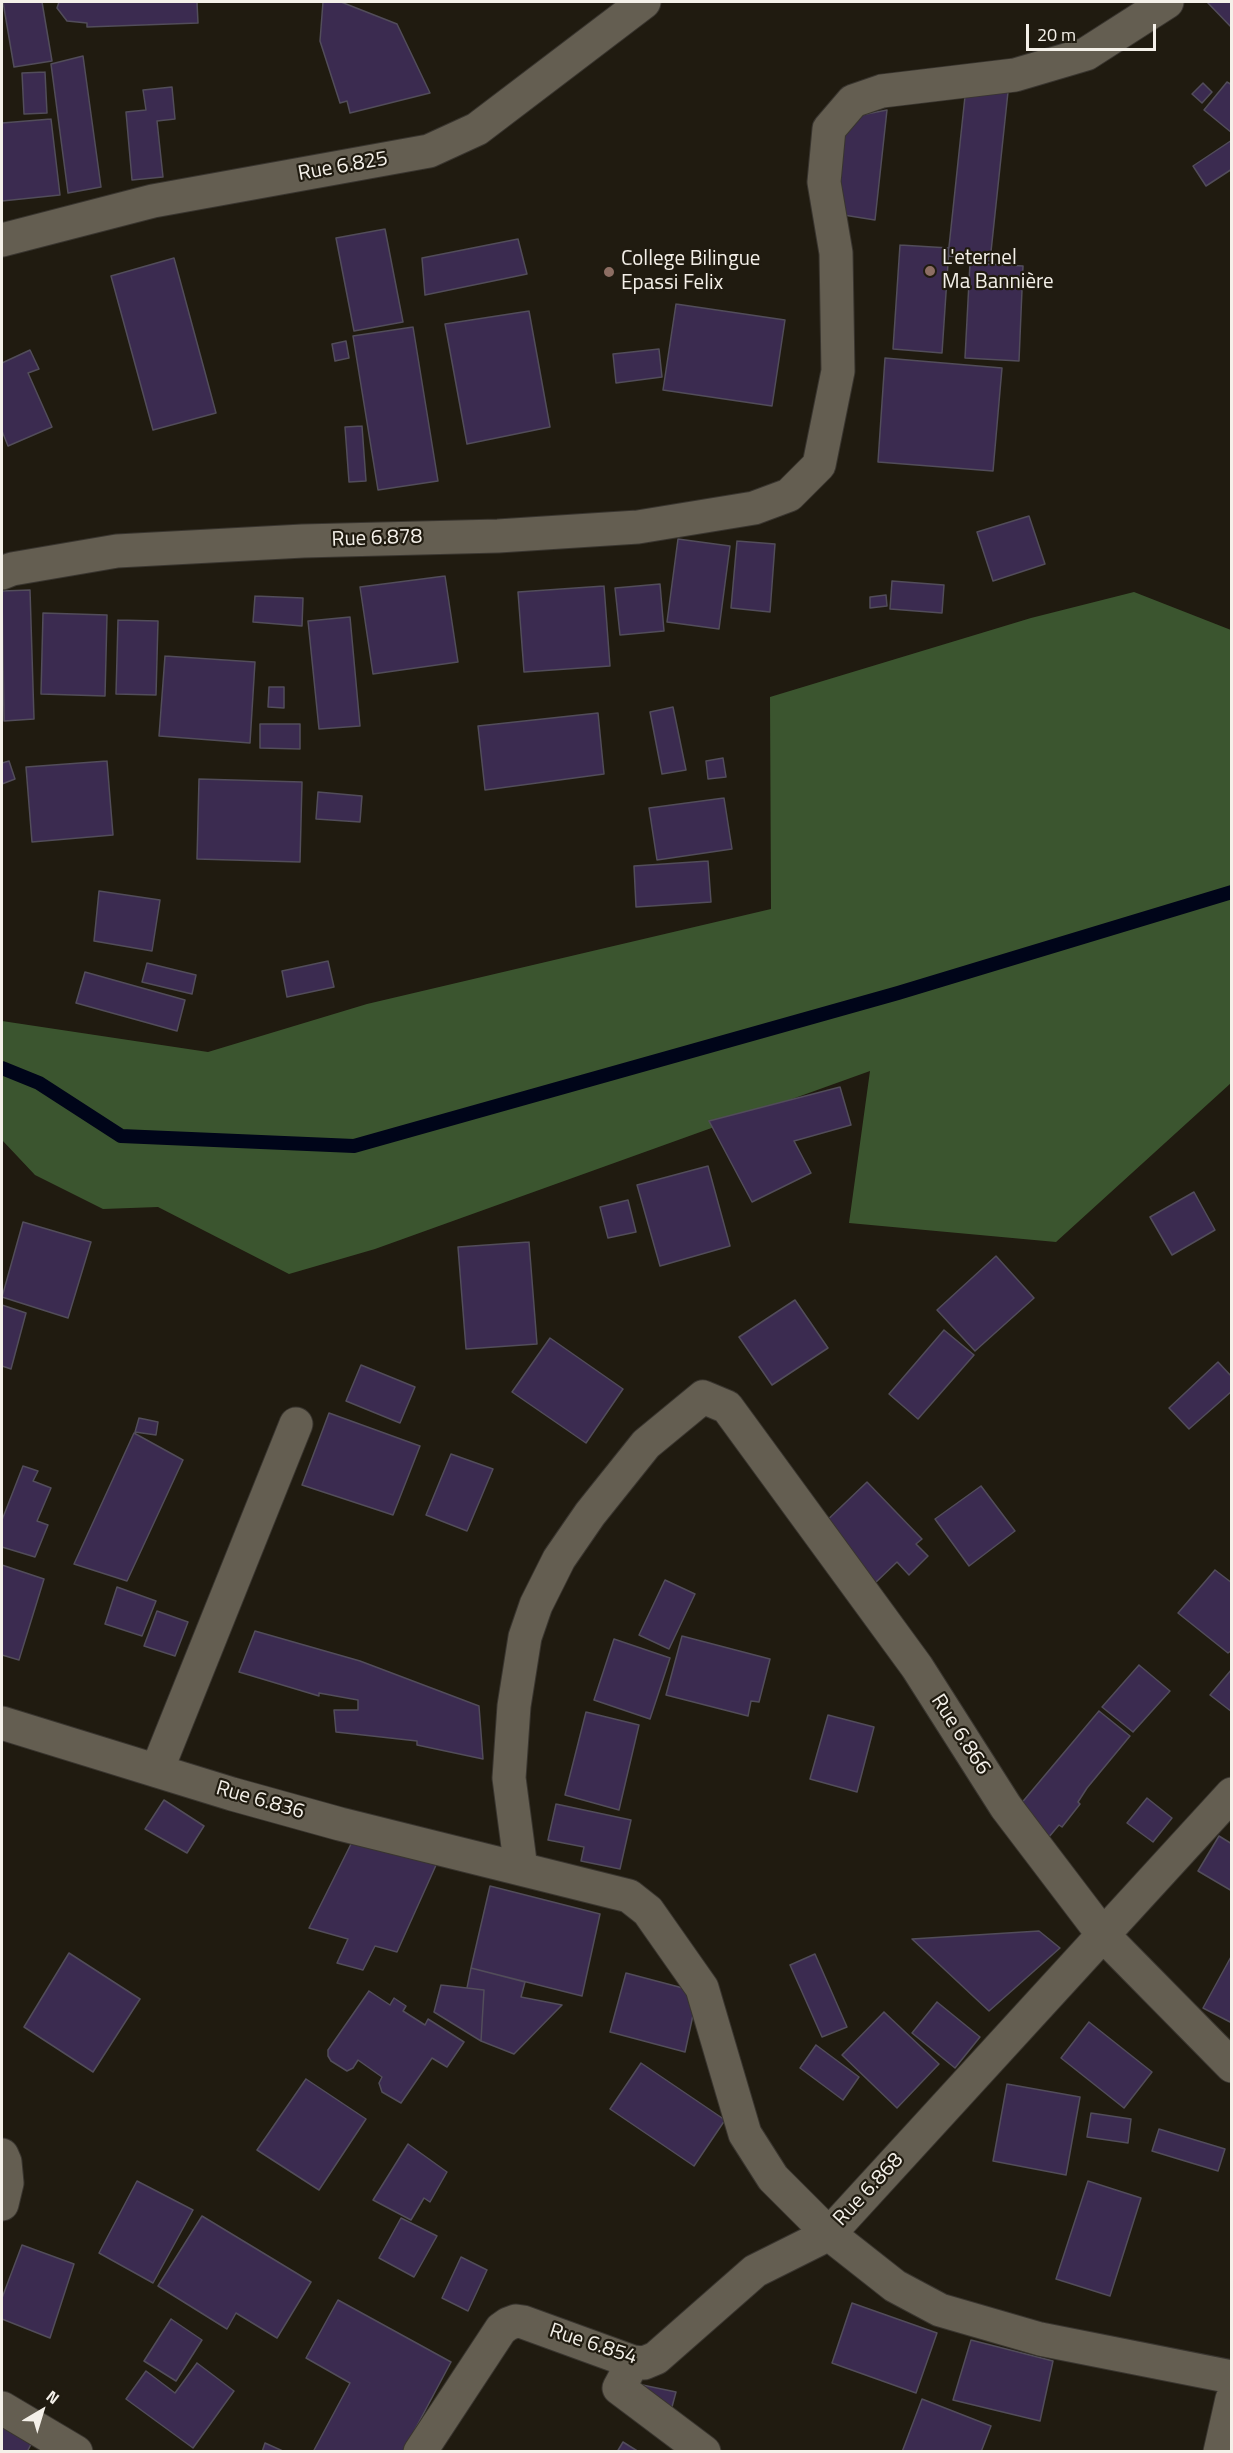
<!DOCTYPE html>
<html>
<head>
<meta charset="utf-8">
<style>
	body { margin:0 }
	#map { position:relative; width:1233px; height:2453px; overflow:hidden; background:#201b10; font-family:"Titillium Web",sans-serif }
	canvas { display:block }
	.frame { position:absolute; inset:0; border:3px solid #f4f0e9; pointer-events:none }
	.north { position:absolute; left:12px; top:2381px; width:60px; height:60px; -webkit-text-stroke:4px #201b10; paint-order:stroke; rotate:38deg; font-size:16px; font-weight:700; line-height:24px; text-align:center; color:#f4f0e9 }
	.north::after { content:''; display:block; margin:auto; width:21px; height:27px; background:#f4f0e9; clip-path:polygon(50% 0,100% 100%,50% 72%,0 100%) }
	.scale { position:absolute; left:1026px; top:24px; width:130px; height:27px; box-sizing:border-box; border:3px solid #f4f0e9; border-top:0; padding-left:8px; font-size:18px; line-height:21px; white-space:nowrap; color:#f4f0e9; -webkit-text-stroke:4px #201b10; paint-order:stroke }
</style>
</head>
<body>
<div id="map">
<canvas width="1233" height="2453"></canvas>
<div class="frame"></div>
<div class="north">N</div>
<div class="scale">20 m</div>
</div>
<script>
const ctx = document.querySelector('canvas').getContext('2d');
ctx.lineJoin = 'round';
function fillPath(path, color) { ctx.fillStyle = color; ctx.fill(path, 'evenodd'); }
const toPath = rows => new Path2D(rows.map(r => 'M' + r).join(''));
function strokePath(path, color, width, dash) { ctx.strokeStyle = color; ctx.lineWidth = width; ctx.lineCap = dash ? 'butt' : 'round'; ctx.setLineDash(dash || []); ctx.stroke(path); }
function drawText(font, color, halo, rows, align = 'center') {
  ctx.font = font + ' "Titillium Web",sans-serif'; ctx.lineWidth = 4.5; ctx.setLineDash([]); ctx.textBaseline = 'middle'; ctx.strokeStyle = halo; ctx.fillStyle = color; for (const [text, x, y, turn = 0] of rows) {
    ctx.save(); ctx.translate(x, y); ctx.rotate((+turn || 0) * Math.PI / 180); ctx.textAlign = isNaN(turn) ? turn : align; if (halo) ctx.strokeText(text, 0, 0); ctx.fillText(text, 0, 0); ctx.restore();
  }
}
fillPath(toPath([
	[1134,592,1231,630,1231,1083,1056,1242,849,1223,870,1071,375,1249,289,1274,158,1207,103,1209,35,1175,2,1140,2,1021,208,1052,367,1004,771,909,770,697,1031,618]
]), '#3b552f');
strokePath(toPath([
	[2,1068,39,1083,121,1136,354,1146,898,993,1232,892]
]), '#000519', 14);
const building = toPath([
	[3,2,42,2,52,61,14,67,3,2],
	[59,2,197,2,198,23,87,27,87,23,67,21,57,8,59,2],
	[323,2,341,2,397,24,430,93,350,113,347,101,340,103,320,41,323,2],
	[1207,2,1232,2,1232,28,1207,2],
	[83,56,101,187,68,193,51,64,83,56],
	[45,72,47,113,24,114,22,73,45,72],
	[1227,82,1232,85,1232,133,1204,110,1227,82],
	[1203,83,1212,92,1202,103,1192,94,1203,83],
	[172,87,175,119,157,121,163,177,132,180,126,112,146,110,143,90,172,87],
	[966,87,1008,92,990,261,948,256,966,87],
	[887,110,875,220,831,213,846,118,887,110],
	[51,119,60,195,2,201,2,123,51,119],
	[1232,140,1232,169,1206,186,1193,166,1232,140],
	[385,229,403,322,354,331,336,238,385,229],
	[518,239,527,274,425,295,422,258,518,239],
	[900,245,949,248,942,353,893,349,900,245],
	[174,258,216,413,153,430,111,276,174,258],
	[970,263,1023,266,1019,361,965,358,970,263],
	[676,304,785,320,772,406,663,390,676,304],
	[529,311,550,427,467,444,445,324,529,311],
	[413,327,438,481,378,490,353,336,413,327],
	[346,341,349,358,335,361,332,344,346,341],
	[659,349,662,377,616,383,613,354,659,349],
	[30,350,39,369,28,373,52,427,8,446,2,431,2,363,30,350],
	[885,358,1002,368,993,471,878,462,885,358],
	[362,426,366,481,349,482,345,427,362,426],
	[1029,516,1045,564,993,581,977,532,1029,516],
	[678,539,730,546,719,629,667,622,678,539],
	[737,541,775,544,770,612,731,608,737,541],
	[445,576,458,662,373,674,360,587,445,576],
	[892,581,944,585,942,613,890,609,892,581],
	[660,584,664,631,620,635,615,588,660,584],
	[604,586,610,666,524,672,518,592,604,586],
	[30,590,34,719,4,721,2,591,30,590],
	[886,595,887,606,870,608,870,597,886,595],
	[255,596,303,598,302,626,253,622,255,596],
	[43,613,107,615,105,696,41,694,43,613],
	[350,617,360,726,319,729,308,621,350,617],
	[118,620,158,621,156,695,116,694,118,620],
	[165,656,255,662,250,743,159,736,165,656],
	[269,687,284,687,284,708,268,707,269,687],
	[673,707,686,770,662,774,650,712,673,707],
	[598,713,604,774,485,790,478,726,598,713],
	[260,724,300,724,300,749,260,748,260,724],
	[723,758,726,777,708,779,706,761,723,758],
	[9,761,15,779,2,784,2,763,9,761],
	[107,761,113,835,32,842,26,767,107,761],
	[199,779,302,782,300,862,197,859,199,779],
	[318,792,362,796,360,822,316,819,318,792],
	[724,798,732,849,657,860,649,808,724,798],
	[708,861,711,902,636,907,634,866,708,861],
	[99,891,160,900,152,951,94,941,99,891],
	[328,961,334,987,287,997,282,971,328,961],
	[147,963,196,975,192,994,142,982,147,963],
	[85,972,185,1000,177,1031,76,1003,85,972],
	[840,1087,851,1125,794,1141,811,1173,752,1202,709,1121,840,1087],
	[708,1166,730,1246,660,1266,637,1185,708,1166],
	[1194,1192,1215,1230,1172,1255,1150,1217,1194,1192],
	[628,1200,636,1232,608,1238,600,1207,628,1200],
	[23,1222,91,1242,68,1318,2,1297,23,1222],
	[529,1242,537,1344,466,1349,458,1247,529,1242],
	[996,1256,1034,1298,975,1351,937,1310,996,1256],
	[795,1300,828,1348,772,1385,739,1337,795,1300],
	[2,1305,26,1313,11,1369,2,1366,2,1305],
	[944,1330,974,1355,918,1419,889,1394,944,1330],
	[550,1338,623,1389,586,1443,512,1392,550,1338],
	[1218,1362,1232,1377,1232,1391,1189,1429,1169,1408,1218,1362],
	[361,1365,415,1387,400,1423,346,1401,361,1365],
	[329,1413,420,1446,393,1515,302,1485,329,1413],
	[139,1418,158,1422,156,1435,135,1432,139,1418],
	[134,1433,183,1460,127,1581,74,1564,134,1433],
	[451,1454,493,1469,467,1531,426,1515,451,1454],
	[23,1466,38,1471,33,1481,51,1488,37,1521,48,1525,35,1557,2,1547,2,1520,23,1466],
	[867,1482,922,1539,916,1544,928,1556,909,1575,897,1562,874,1584,820,1527,867,1482],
	[981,1486,1015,1531,969,1566,935,1519,981,1486],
	[2,1565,44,1579,19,1660,2,1655,2,1565],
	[1215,1570,1232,1583,1232,1650,1228,1653,1178,1613,1215,1570],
	[665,1580,695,1594,669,1649,639,1635,665,1580],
	[117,1587,156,1601,142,1636,105,1624,117,1587],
	[157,1611,188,1622,175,1656,144,1646,157,1611],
	[255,1631,360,1661,479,1706,483,1759,417,1745,417,1741,336,1732,334,1710,358,1710,358,1700,319,1693,319,1696,239,1672,255,1631],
	[682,1636,770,1659,759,1702,751,1701,748,1716,666,1695,682,1636],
	[614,1639,670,1658,650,1719,594,1700,614,1639],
	[1139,1665,1170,1691,1133,1732,1102,1707,1139,1665],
	[1232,1669,1232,1712,1210,1695,1232,1669],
	[1099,1711,1130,1736,1087,1788,1078,1802,1080,1804,1062,1827,1059,1825,1048,1838,1014,1812,1099,1711],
	[586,1712,639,1725,619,1810,565,1795,586,1712],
	[828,1715,874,1727,857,1792,810,1779,828,1715],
	[1147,1798,1172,1818,1153,1842,1127,1823,1147,1798],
	[164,1800,204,1826,187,1853,145,1829,164,1800],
	[556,1804,631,1820,620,1869,581,1861,584,1847,548,1840,556,1804],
	[1219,1836,1232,1844,1232,1891,1198,1871,1219,1836],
	[352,1842,437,1863,397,1952,375,1946,363,1970,337,1963,348,1939,309,1928,352,1842],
	[490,1886,600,1914,582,1996,471,1968,490,1886],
	[1039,1931,1060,1948,989,2011,912,1939,1039,1931],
	[69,1953,140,1999,93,2072,24,2027,69,1953],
	[815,1954,847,2027,822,2037,790,1965,815,1954],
	[1232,1955,1232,2019,1230,2022,1203,2008,1232,1955],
	[471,1968,525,1982,521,1997,562,2005,514,2054,481,2041,484,1990,467,1988,471,1968],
	[626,1973,698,1992,685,2052,610,2032,626,1973],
	[441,1985,484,1990,481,2041,434,2012,441,1985],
	[369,1991,390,2005,394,1998,406,2006,403,2011,425,2025,428,2019,464,2042,447,2067,432,2058,401,2103,382,2092,379,2083,382,2077,358,2060,353,2068,347,2071,331,2061,328,2056,328,2050,369,1991],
	[937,2002,980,2037,955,2068,912,2033,937,2002],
	[884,2012,939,2064,897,2108,842,2055,884,2012],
	[1089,2022,1152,2072,1124,2108,1061,2058,1089,2022],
	[816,2045,859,2077,843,2100,800,2068,816,2045],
	[641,2063,725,2120,694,2166,610,2109,641,2063],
	[306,2079,366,2119,319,2190,257,2150,306,2079],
	[1007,2084,1080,2097,1066,2175,993,2161,1007,2084],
	[1091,2113,1131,2119,1128,2143,1087,2137,1091,2113],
	[1159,2129,1225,2149,1218,2171,1152,2151,1159,2129],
	[408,2144,447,2172,430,2202,424,2198,411,2220,373,2200,408,2144],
	[137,2181,193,2210,153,2283,99,2253,137,2181],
	[1088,2181,1141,2198,1110,2296,1056,2279,1088,2181],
	[202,2216,311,2282,277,2338,236,2313,227,2329,158,2286,202,2216],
	[401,2218,437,2236,414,2277,379,2258,401,2218],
	[22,2245,74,2264,50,2338,2,2319,2,2298,22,2245],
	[461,2257,487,2270,468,2311,442,2298,461,2257],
	[338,2300,451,2362,403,2452,313,2452,350,2383,306,2358,338,2300],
	[852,2303,937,2333,916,2393,832,2363,852,2303],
	[171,2319,202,2340,176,2381,144,2361,171,2319],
	[971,2340,1053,2361,1040,2421,953,2400,971,2340],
	[197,2363,234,2391,193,2448,126,2399,146,2371,175,2393,197,2363],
	[633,2383,676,2392,669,2418,633,2383],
	[922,2399,991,2426,981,2452,902,2452,922,2399],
	[2,2415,36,2435,27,2452,2,2452,2,2415],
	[623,2442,639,2452,617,2452,623,2442],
	[265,2443,285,2452,262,2452,265,2443]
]);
fillPath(building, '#3b2b50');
strokePath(building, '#524d5a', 1.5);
const minor = toPath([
	[2,240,153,201,429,151,477,129,644,2],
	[2,573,12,569,117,551,303,541,498,536,638,527,754,508,789,495,819,465,838,371,836,253,824,182,829,129,853,101,882,91,1015,75,1086,54,1167,2],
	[2,1723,232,1794,340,1824,629,1896,648,1911,702,1988,745,2134,773,2178,829,2234,1232,1794],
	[157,1770,296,1424],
	[521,1869,509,1778,514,1706,525,1637,536,1605,559,1559,590,1514,646,1444,703,1397,727,1407,917,1667,1006,1807,1104,1936,1232,2066],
	[2,2155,5,2162,7,2183,2,2204],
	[633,2362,619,2388,704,2452],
	[2,2408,76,2452],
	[420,2452,501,2329,508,2324,516,2321,523,2322,633,2362,644,2363,656,2358,755,2271,829,2234,895,2286,940,2310,1040,2339,1232,2377],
	[1220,2452,1232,2399]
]);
strokePath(minor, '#39352f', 35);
strokePath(minor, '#645e51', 33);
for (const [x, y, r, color] of [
	[930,271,6,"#8d6e63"],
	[609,272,6,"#8d6e63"]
]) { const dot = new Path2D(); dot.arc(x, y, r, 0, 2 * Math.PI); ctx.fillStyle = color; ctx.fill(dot); strokePath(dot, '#201b10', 2); }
drawText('21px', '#f4f0e9', '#201b10', [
	["Rue 6.825",343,167,-10],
	["Rue 6.878",377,539,-2],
	["Rue 6.866",960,1735,57],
	["Rue 6.836",260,1801,16],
	["Rue 6.868",869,2190,-47],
	["Rue 6.854",593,2345,18]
]);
drawText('21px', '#f4f0e9', '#201b10', [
	["L'eternel",942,259],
	["Ma Bannière",942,283],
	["College Bilingue",621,260],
	["Epassi Felix",621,284]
], 'left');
</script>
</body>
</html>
